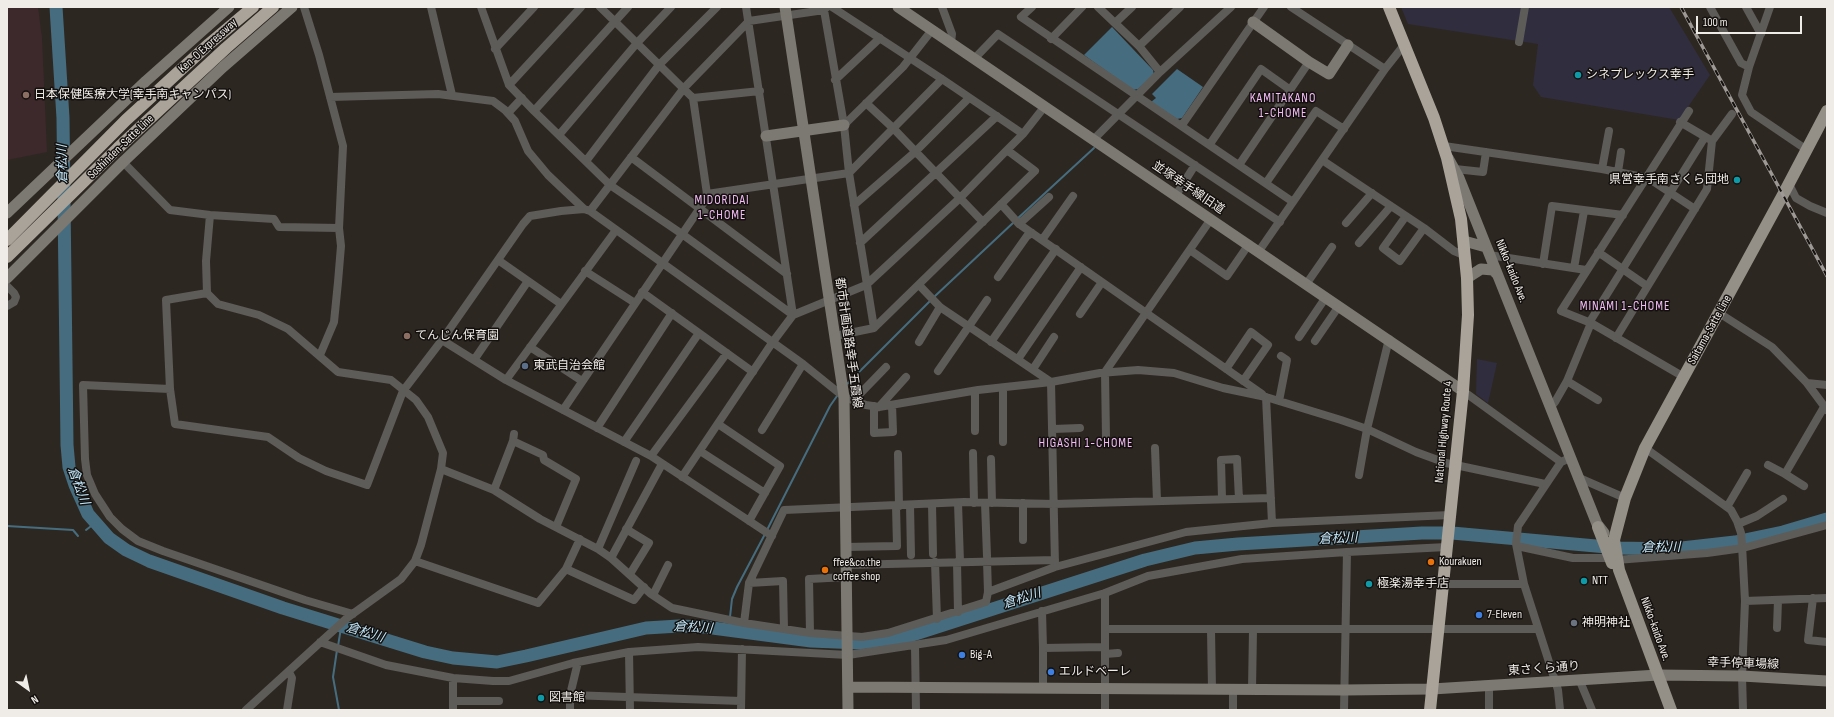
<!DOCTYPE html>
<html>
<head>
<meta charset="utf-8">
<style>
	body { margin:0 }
	#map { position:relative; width:1834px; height:717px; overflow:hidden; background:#2d2721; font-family:"Sofia Sans Condensed",sans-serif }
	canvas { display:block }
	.frame { position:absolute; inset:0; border:8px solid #efebe7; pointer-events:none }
	.north { position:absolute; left:8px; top:669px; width:40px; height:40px; -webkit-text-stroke:3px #13100e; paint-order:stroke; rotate:147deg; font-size:11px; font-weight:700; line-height:16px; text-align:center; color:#efebe7 }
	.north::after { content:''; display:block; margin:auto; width:14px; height:18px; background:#efebe7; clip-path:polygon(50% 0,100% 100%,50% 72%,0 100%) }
	.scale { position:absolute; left:1696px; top:16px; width:106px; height:18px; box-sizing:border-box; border:2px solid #efebe7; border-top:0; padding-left:5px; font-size:12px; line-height:14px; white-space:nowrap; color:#efebe7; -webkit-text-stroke:3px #13100e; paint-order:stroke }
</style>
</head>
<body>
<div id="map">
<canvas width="1834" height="717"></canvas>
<div class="frame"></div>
<div class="north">N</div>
<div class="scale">100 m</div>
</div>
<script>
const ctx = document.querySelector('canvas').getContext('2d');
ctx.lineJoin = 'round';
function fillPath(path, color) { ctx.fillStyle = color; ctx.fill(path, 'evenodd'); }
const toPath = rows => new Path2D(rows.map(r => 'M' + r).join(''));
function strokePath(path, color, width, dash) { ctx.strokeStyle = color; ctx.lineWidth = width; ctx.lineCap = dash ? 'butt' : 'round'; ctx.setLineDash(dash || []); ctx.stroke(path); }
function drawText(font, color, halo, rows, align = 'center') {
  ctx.font = font + ' "Sofia Sans Condensed","Noto Sans JP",sans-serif'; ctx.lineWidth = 3; ctx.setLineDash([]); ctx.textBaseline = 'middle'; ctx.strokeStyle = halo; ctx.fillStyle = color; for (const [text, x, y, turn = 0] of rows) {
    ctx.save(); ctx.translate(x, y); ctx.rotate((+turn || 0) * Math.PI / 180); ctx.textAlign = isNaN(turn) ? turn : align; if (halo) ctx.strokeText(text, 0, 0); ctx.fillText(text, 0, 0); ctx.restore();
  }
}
fillPath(toPath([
	[1401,7,1669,7,1710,75,1679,120,1541,97,1533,85,1538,44,1408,24],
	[1477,359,1497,363,1488,403,1476,394]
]), '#302d3e');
fillPath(toPath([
	[7,7,38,7,42,38,47,152,7,160]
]), '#3d292b');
fillPath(toPath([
	[1112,27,1153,70,1154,75,1138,89,1133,90,1084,55],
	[1177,69,1203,87,1182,118,1177,119,1151,102,1156,98,1152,94]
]), '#466d7f');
strokePath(toPath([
	[1017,219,1094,148],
	[934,297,1014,222],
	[846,385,931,300],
	[7,526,73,530,78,536],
	[86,530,95,523],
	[767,530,830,406,837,396],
	[730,617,732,599,737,587,765,534],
	[728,630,729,622],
	[338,646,341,628],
	[337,650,333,677,339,710]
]), '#466d7f', 2);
strokePath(toPath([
	[56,7,63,118,67,445,69,467,75,485,88,514,109,538,126,550,149,561,283,608,425,652,453,658,497,662,526,656,646,628,679,626,705,627,811,641,860,643,909,636,1145,560,1195,548,1238,544,1422,533,1452,533,1618,548,1673,549,1735,542,1783,532,1827,519]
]), '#466d7f', 13);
strokePath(toPath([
	[304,7,319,55,343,146,339,228,341,246,338,282,334,322,320,355],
	[431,7,452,95],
	[481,7,509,85,534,111,610,185,682,234,793,315],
	[746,7,793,315],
	[832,7,942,79,1023,134,1007,150,1035,171,874,328,835,336],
	[942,7,952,34,951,42],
	[1032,7,1021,17,1293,202],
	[1098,7,1139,46,1160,72],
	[1291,7,1385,69],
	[1710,7,1741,63,1749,67],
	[1746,7,1761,34],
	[1770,7,1749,67,1742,95,1751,112,1807,150],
	[824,10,844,125,849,173,874,328],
	[1115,23,1132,7],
	[1051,39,1082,7],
	[1519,42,1525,7],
	[1139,46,1180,7],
	[495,49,534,7],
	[975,58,998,34,1280,222],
	[835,80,880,38],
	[509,85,581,7],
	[330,97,438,94,493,101,505,110,515,121,528,151,548,175,584,209,590,211,803,364,844,397,866,405,879,407,978,390,1051,382,1100,373,1138,370,1174,373,1223,388,1266,397,1341,420,1367,429,1416,452,1446,463,1545,484],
	[693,98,760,91],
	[866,103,893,128,983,222],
	[534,111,628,7],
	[508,113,522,98],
	[1680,122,1709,139],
	[844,125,903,67,932,30],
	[1182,125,1264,7],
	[1023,134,1045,106],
	[559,135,637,43,671,7],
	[1094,139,1160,72,1231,7],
	[1210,144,1261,69,1289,89],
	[1444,146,1602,169,1648,178,1695,209],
	[631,157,787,274],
	[1322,160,1424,228,1454,251,1466,256],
	[586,161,659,65,717,7],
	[123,162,170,210,210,215,274,219,279,227,339,228],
	[1239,165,1309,62],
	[1455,169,1483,172,1486,152],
	[1602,169,1609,131],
	[1618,172,1621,152],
	[1266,183,1316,111,1344,129],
	[1789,184,1796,198,1810,206,1827,213],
	[707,194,849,173,942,79],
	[1176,195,1195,165],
	[1001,204,1019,224,1262,394],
	[854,205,915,152,969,98],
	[590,211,684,88,749,21,824,10,827,7],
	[210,215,206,261,207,293,218,304,259,315,288,329,338,372,391,380,416,400,428,417,443,453,441,469,421,545,415,561,401,579,347,618,246,710],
	[1406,216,1383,248,1400,261,1424,228],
	[1346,223,1372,193],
	[1019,224,1049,197],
	[1042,240,1073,196],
	[860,243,997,116],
	[1359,243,1391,206],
	[1190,250,1227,276,1249,244],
	[1259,251,1385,69,1404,45],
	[1598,252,1647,286],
	[1489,255,1586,270],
	[498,260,561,304],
	[1543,264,1552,206,1623,215],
	[1574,268,1584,211],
	[585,271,635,303],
	[998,277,1027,236,1032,233],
	[1307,283,1332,247],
	[919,285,940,307,1051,382],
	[7,286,14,293,16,297,14,302,7,306],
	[642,292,753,372],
	[207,293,166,300,170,389,175,424,268,437,299,458,326,471,367,485,403,391,442,340,523,224,530,216,561,211,584,209],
	[1719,313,1772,347,1807,383,1827,410],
	[1080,314,1102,282],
	[1589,323,1705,137],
	[1299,337,1326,297],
	[1616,338,1707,189,1712,141,1732,114],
	[442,340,506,380,651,456,772,536],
	[1315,341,1339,306],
	[919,342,940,307],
	[991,342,1056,249],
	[530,347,582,381],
	[1018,359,1081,267],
	[474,360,528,281],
	[1033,369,1054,337],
	[1226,369,1251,332,1268,345,1243,381],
	[938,371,987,300],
	[1684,377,1591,323,1561,311,1689,111],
	[506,380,616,230],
	[1567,381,1598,400],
	[1051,382,1055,565],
	[1807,383,1827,385],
	[170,389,83,385,85,459,87,475,95,494,110,517,122,529,138,541,163,551,305,600,353,614],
	[975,391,975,431],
	[1463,391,1561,462],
	[1266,397,1272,523],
	[854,400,886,367],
	[1279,401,1287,360,1281,356],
	[874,406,874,433,893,432,892,405],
	[879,407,906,377],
	[1550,408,1555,402,1567,381,1591,323],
	[563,410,704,202,707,194,693,98,600,7],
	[718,424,780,466,749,521],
	[597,428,672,313],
	[1053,429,1080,428],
	[762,430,803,364],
	[1106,438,1105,372,1211,219],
	[513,441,543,455,544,460,576,479,556,527],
	[624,442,699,333],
	[1003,442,1003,388],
	[1155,448,1157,501],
	[1645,448,1731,510,1737,521,1741,533,1742,545,1745,601,1742,676,1743,710],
	[700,451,765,493],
	[973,453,974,503],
	[898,454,899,506],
	[651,456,727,353],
	[991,459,992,503],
	[1768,465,1785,474],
	[441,469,494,490,540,519,598,549,611,558,651,594,672,608,744,623,810,633,862,637,888,633,986,602,988,592,987,561],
	[1359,475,1367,429,1389,339],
	[682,477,772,343,793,315,866,285,960,198,1007,150],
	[1577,477,1625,498],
	[1804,486,1785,474,1824,407],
	[494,490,513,441,514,434],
	[1222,499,1221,460,1237,459,1239,499],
	[958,503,960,562],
	[985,503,987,556],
	[1023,503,1023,540],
	[932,504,933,554],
	[910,505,911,555],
	[1727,507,1747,473],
	[1738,524,1757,516,1783,499],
	[626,529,649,543,630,574],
	[1517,546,1573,558,1610,558],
	[846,547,897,546,896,506],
	[598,549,636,461],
	[611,558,662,464],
	[1616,560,1707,553,1743,548,1827,525],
	[415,561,538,603,566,569,634,600,644,587],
	[935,562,937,619],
	[957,562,958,612],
	[846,565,1055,560],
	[566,569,580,539],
	[749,583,783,581,784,629],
	[1444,584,1524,584],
	[988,592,1055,567,1186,532,1272,523,1450,515],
	[1105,593,1105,629],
	[653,595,668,565],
	[1813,598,1808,640,1827,642],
	[1745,601,1827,598],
	[1042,611,1043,648,1105,647],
	[744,623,749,583,784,510,964,502,1054,504,1271,498],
	[1777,628,1778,600],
	[1211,630,1212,689],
	[810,633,809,579,847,577],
	[320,642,386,665,453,678,493,681,509,681,573,663,629,652,698,647,848,655,946,640,1105,593,1148,576,1242,559,1347,552],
	[915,646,916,710],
	[629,652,630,710],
	[1105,654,1118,653],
	[1579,679,1592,710],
	[1489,686,1489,710],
	[1043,687,1043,648],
	[1252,689,1253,630],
	[570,695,741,701],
	[453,701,499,701],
	[287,710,292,678,289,672],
	[453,710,453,678],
	[570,710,570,695,578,662],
	[741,710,742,649],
	[1105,710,1105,629,1538,629],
	[1233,710,1233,689],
	[1344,710,1347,552,1447,547],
	[1560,710,1558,690,1524,584,1516,544,1518,526,1561,462,1570,458]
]), '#5e5c58', 8);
strokePath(toPath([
	[785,7,844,397,848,710],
	[898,7,1463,391],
	[1253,22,1309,62,1329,74,1348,45],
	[766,136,844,125],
	[1448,158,1459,178,1597,524,1604,533],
	[7,213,146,81,229,7],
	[1464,241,1486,247],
	[7,278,123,162,223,67,292,7],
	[1467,278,1481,269,1493,270,1497,274],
	[848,687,1344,690,1432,689,1658,675,1742,676,1827,681]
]), '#7c7973', 11);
strokePath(toPath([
	[1598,527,1612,563],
	[1671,710,1619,570,1614,540,1625,498,1645,448,1785,191,1827,111]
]), '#948f87', 12);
strokePath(toPath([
	[1389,7,1434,118,1447,158,1461,219,1467,278,1468,315,1463,391,1430,710]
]), '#a9a39a', 12);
const rail = toPath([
	[1681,7,1827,276]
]);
strokePath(rail, '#9e9995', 3.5);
strokePath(rail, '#13100e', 2, [6]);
strokePath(toPath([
	[7,240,126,120,209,44,253,7],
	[7,257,118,148,226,48,273,7]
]), '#a9a39a', 12);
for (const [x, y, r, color] of [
	[1578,75,4,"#0f9aa8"],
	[26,95,4,"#8d6e63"],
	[1737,180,4,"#0f9aa8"],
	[407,336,4,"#8d6e63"],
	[525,366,4,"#5c6f8a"],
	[1431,562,4,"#e8710a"],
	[825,570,4,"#e8710a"],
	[1584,581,4,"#0f9aa8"],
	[1369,584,4,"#0f9aa8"],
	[1479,615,4,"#3f7fe0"],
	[1574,623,4,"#6b7280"],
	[962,655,4,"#3f7fe0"],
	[1051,672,4,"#3f7fe0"],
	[541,698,4,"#0f9aa8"]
]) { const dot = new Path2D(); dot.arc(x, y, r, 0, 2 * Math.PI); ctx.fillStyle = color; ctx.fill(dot); strokePath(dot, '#13100e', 1.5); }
drawText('12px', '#efebe7', '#13100e', [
	["Ken-O Expressway",208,46,-42],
	["Soshinden-Satte Line",121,147,-44],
	["並塚幸手線旧道",1188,188,34],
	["Nikko-kaido Ave.",1511,271,68],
	["Saitama-Satte Line",1710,330,-61],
	["都市計画道路幸手五霞線",848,343,82],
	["National Highway Route 4",1444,432,-85],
	["Nikko-kaido Ave.",1655,629,70],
	["幸手停車場線",1743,664,2],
	["東さくら通り",1544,669,-4]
]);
drawText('12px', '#efebe7', '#13100e', [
	["シネプレックス幸手",1586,75],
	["日本保健医療大学(幸手南キャンパス)",34,95],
	["県営幸手南さくら団地",1729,180,"right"],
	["てんじん保育園",415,336],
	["東武自治会館",533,366],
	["Kourakuen",1439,562],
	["ffee&co.the",833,563],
	["coffee shop",833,577],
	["NTT",1592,581],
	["極楽湯幸手店",1377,584],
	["7-Eleven",1487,615],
	["神明神社",1582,623],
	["Big-A",970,655],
	["エルドベーレ",1059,672],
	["図書館",549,698]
], 'left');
ctx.letterSpacing = '1px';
drawText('13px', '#f5bdf8', '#13100e', [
	["KAMITAKANO",1283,99],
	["1-CHOME",1283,114],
	["MIDORIDAI",722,201],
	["1-CHOME",722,216],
	["MINAMI 1-CHOME",1625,307],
	["HIGASHI 1-CHOME",1086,444]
]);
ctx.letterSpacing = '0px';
drawText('italic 13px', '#c1e8fc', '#13100e', [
	["倉松川",63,164,-91],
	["倉松川",78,486,70],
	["倉松川",1338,539,-3],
	["倉松川",1661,548,-1],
	["倉松川",1022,599,-18],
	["倉松川",693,628,4],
	["倉松川",365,633,17]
]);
</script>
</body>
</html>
